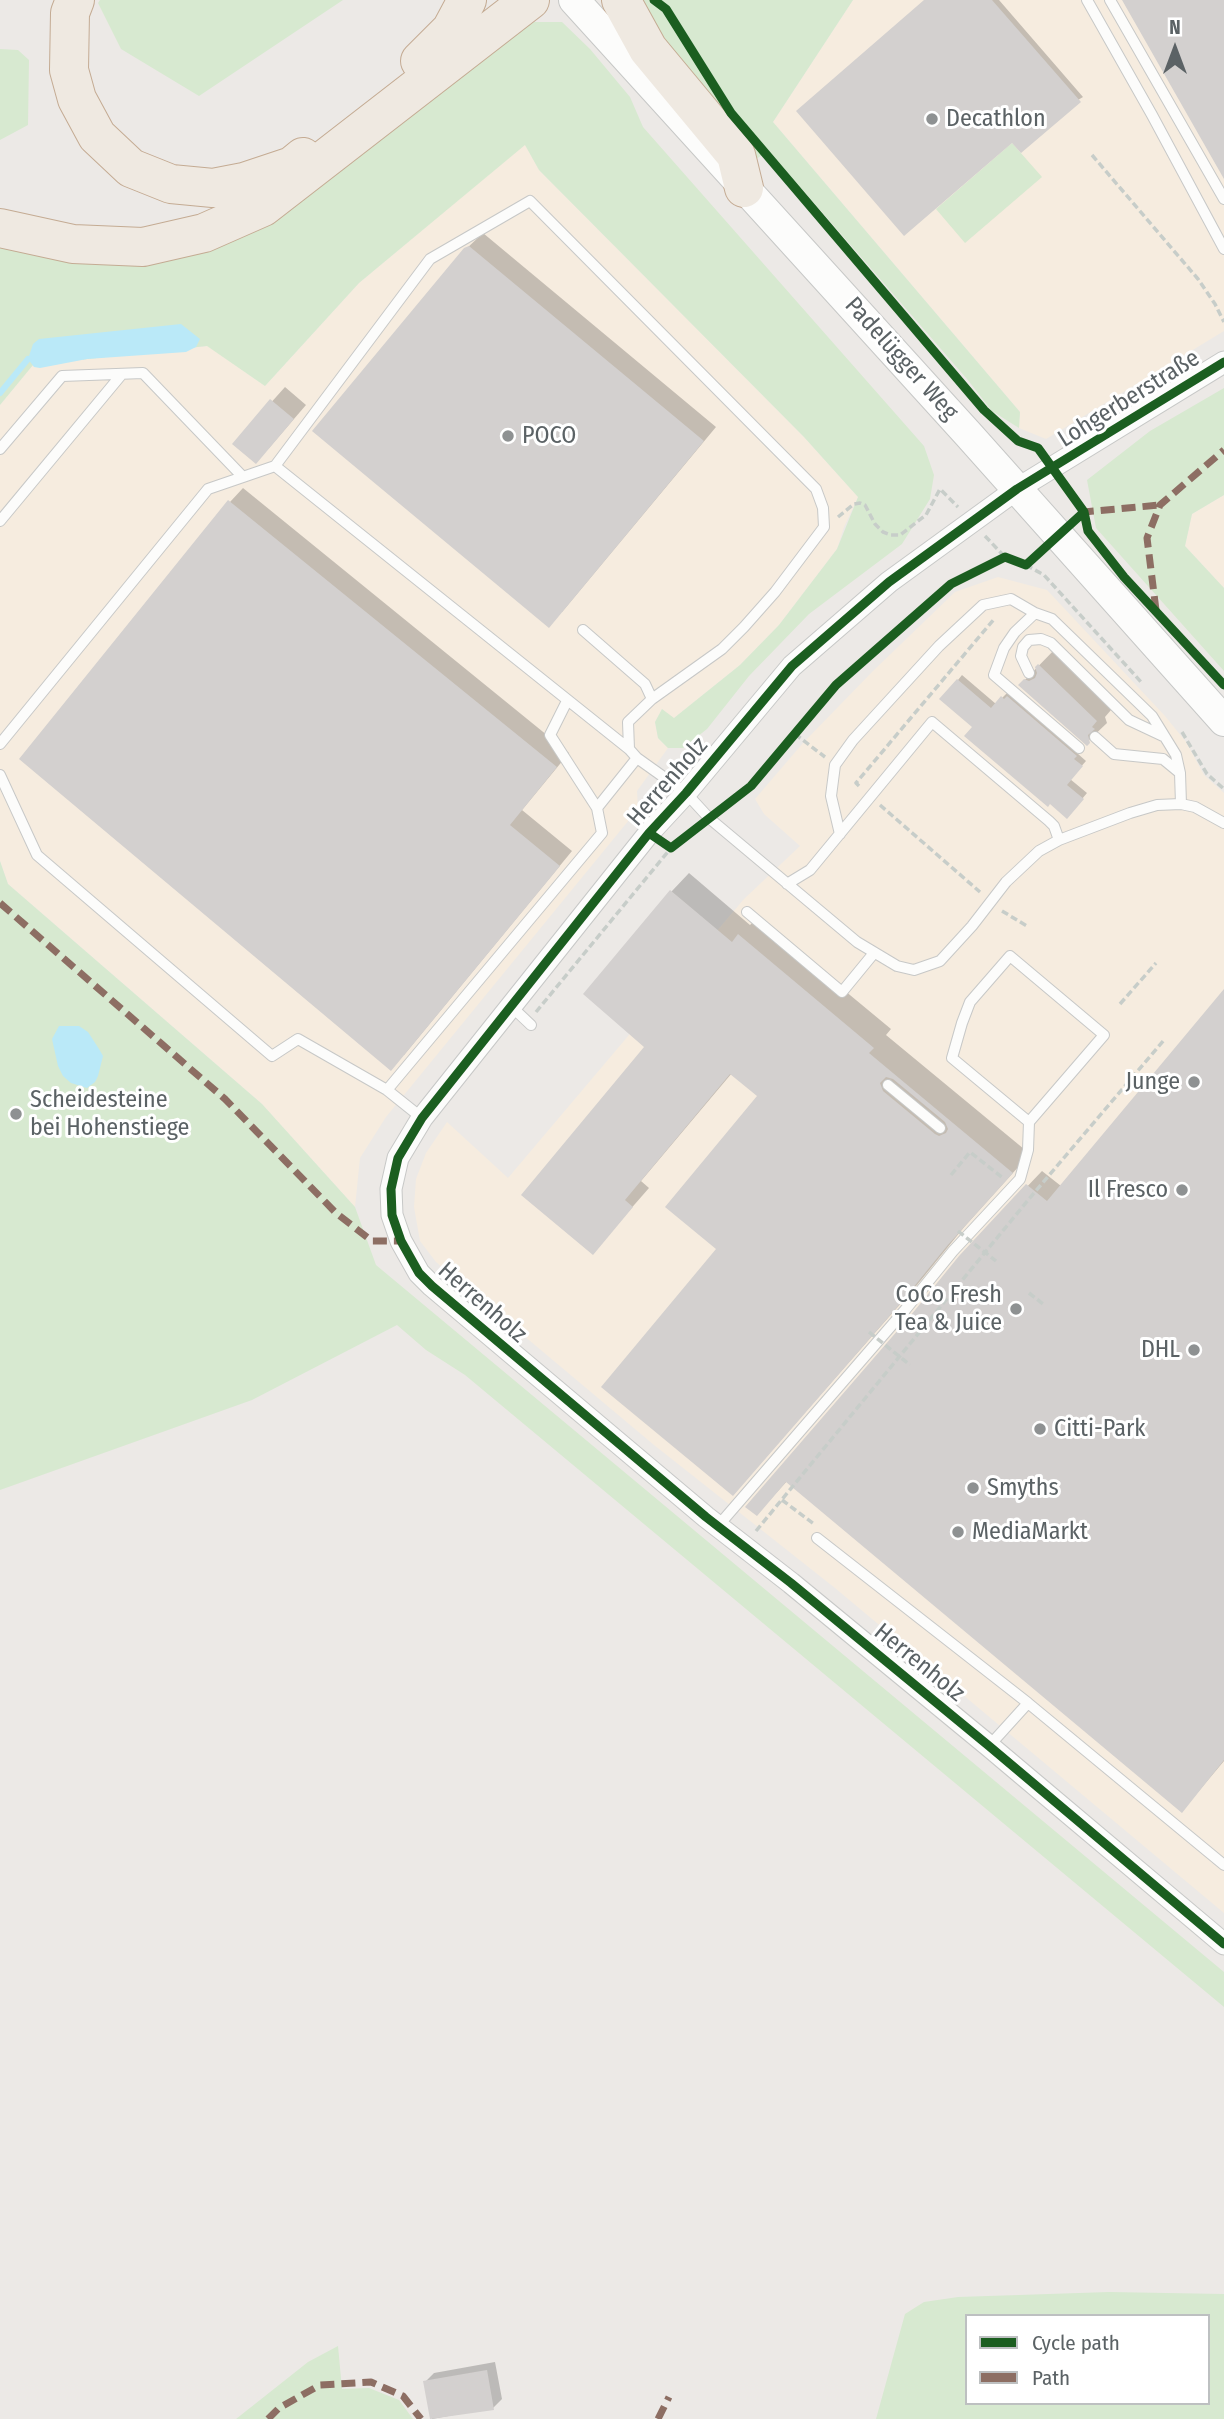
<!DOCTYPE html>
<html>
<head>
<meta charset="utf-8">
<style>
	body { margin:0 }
	#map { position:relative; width:1224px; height:2419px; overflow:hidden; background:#ece9e6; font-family:"Fira Sans Condensed",sans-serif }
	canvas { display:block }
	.legend { position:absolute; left:965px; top:2314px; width:245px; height:91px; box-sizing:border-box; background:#fff; border:2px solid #bdc0c1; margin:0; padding:9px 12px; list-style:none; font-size:21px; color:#5b6265 }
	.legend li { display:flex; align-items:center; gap:14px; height:35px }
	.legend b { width:35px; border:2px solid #bdc0c1 }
	.north { position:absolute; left:1140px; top:14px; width:70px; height:70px; -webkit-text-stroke:5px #fff; paint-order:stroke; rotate:0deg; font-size:19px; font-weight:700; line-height:28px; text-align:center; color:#5b6265 }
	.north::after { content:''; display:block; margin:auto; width:24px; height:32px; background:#5b6265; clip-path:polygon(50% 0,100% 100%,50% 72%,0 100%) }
</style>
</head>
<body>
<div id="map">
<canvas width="1224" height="2419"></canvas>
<ul class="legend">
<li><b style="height:9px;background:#1b5e20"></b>Cycle path</li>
<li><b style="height:9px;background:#8d6e63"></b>Path</li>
</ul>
<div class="north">N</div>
</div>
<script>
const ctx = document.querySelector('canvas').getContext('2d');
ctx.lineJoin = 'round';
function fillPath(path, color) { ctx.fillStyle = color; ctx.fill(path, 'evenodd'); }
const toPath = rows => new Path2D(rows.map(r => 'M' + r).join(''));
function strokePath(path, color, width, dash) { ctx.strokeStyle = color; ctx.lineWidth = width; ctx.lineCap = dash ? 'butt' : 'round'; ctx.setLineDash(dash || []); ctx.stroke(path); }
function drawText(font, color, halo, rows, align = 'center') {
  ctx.font = font + ' "Fira Sans Condensed",sans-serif'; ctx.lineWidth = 6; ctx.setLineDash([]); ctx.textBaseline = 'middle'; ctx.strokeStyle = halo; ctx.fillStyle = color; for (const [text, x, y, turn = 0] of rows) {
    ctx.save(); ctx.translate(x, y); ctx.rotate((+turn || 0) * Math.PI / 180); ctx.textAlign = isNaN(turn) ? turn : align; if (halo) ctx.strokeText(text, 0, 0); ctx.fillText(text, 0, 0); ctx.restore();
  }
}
fillPath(toPath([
	[853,0,1224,0,1224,331,1046,439,1019,428,1020,412,773,122],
	[525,144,539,170,804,437,858,497,844,527,837,549,779,625,740,665,673,719,662,709,655,722,658,738,668,748,637,791,638,809,386,1117,360,1158,355,1207,262,1104,8,884,0,861,0,405,33,365,208,346,265,386,359,283],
	[1224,495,1224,588,1185,546,1192,514],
	[998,577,1047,590,1165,716,1186,742,1204,775,1224,793,1224,1913,835,1588,654,1445,436,1262,420,1241,414,1207,416,1179,426,1153,447,1122,508,1178,744,899,800,846,764,814,755,799,803,743,873,671,955,592]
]), '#f6ecdf');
fillPath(toPath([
	[100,0,343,0,199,96,121,49,98,3],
	[637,0,853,0,773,122,1020,412,1019,428,992,411,967,379,769,151,756,159,663,48],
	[534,22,562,22,590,49,630,97,643,127,924,446,934,475,930,499,902,544,809,614,749,676,707,729,683,748,668,748,658,738,655,722,662,709,674,718,740,665,779,625,837,549,858,497,804,437,539,170,525,145,359,283,265,386,207,346,33,365,0,405,0,248,95,265,157,259,227,241,261,229,321,186,463,67],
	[0,49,18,50,29,60,28,125,0,140],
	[1012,143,1042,177,965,243,936,209],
	[1224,388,1224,495,1192,514,1185,546,1224,588,1224,671,1096,528,1087,480,1150,431],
	[0,861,8,884,262,1104,355,1207,376,1265,1224,1972,1224,2007,465,1375,426,1350,397,1325,252,1400,0,1490],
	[1109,2292,1224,2294,1224,2419,876,2419,905,2314,924,2302,958,2297],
	[967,2316,1208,2316,1208,2403,967,2403],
	[338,2346,342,2389,369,2388,399,2400,413,2419,236,2419,308,2362]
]), '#d7e9d0');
fillPath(toPath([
	[181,324,200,339,196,347,186,352,87,359,40,368,34,367,28,359,33,344,39,339],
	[59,1026,79,1026,88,1032,99,1049,103,1056,98,1076,95,1082,87,1088,71,1083,63,1076,58,1066,52,1039]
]), '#bae9f8');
fillPath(toPath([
	[926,0,999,0,1083,97,1012,140],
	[483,233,716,427,562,612,465,250],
	[285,387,306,405,269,448,234,444],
	[243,488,569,753,522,810,572,851,404,1055,230,502],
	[1057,647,1114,702,1109,708,1111,710,1105,717,1107,723,1086,743,1020,685],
	[962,675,996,704,1007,693,1080,750,1077,753,1086,761,1070,779,1087,793,1071,812,974,726,958,680],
	[689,873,750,925,757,918,891,1029,886,1035,1030,1154,965,1226,917,1285,733,1494,760,1096,732,1073,641,1181,649,1188,593,1252,646,1047,586,994,672,891],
	[1224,992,1224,1761,1182,1811,788,1480,757,1514,960,1257,1042,1171,1061,1186],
	[495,2362,502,2399,493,2408,432,2419,425,2382,434,2373]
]), '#0003');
strokePath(toPath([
	[0,393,28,359]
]), '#bae9f8', 6);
fillPath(toPath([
	[924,0,992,0,1081,102,1021,153,1012,143,904,236,796,111],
	[1122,0,1224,0,1224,179],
	[469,246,704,441,549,628,312,431,464,248],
	[270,399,294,419,256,464,232,444],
	[228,500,557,767,510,825,560,866,391,1071,19,759],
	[1038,664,1097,721,1092,727,1095,729,1088,735,1090,743,1087,746,1018,685,1024,679,1029,681,1035,678,1037,673,1035,667],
	[957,679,991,708,1001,696,1004,699,1007,696,1077,756,1074,759,1083,766,1067,785,1084,799,1067,819,1050,804,1048,807,964,736,972,727,939,699],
	[670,890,732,942,738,934,874,1048,869,1053,1013,1173,947,1246,899,1305,733,1496,601,1387,716,1249,665,1207,757,1096,730,1074,625,1200,633,1207,593,1255,521,1195,644,1047,583,994],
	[886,1077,893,1079,945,1122,948,1129,946,1133,939,1136,935,1134,883,1091,880,1083],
	[1224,989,1224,1760,1182,1813,786,1482,757,1516,745,1507,911,1315,959,1256,1026,1184,1047,1201],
	[487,2370,494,2410,430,2419,423,2381]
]), '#d3d0cf');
const lane = toPath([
	[1087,0,1152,115,1224,249],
	[1110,0,1224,199],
	[0,449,62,376,143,373,243,477],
	[0,521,122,374],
	[583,630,645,684,652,699],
	[1029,673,1021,656,1023,647,1029,640,1041,639,1051,643,1129,720,1163,736],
	[1095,737,1114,754,1163,759,1180,773],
	[0,744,208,489,275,466],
	[1079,748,994,675,1004,648,1015,632,1035,613,1052,619,1152,716,1176,755,1180,773,1181,804],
	[629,749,275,466,430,259,530,201,816,489,823,508,824,527,775,592,744,627,722,649,652,699,628,722,629,749,637,758,686,793,709,818,857,942,897,966,914,970,940,961,972,926,1006,882,1039,851,1059,840,1130,813,1157,805,1181,804,1195,807,1224,823],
	[0,775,37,855,272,1056,298,1039,387,1090],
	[597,808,637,758],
	[840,834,831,796,835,765,853,740,939,646,983,605,1011,599,1035,613],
	[787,884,810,870,932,722,1049,821,1054,826,1059,840],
	[747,912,842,992,874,953],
	[511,1006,531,1025],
	[888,1085,940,1128],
	[422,1118,387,1090,602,833,597,808,550,735,567,701],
	[718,1526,905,1310,953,1251,1020,1179,1028,1150,1029,1122,1104,1035,1010,956,970,1002,962,1023,952,1058,1029,1122],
	[817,1538,1028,1703,1224,1865],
	[989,1746,1028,1703]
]);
const street = toPath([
	[1224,362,1017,489,889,582,792,666,686,793,649,833,422,1118,398,1158,391,1189,392,1215,401,1241,419,1273,432,1286,706,1517,791,1583,989,1746,1224,1944]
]);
const secondary = toPath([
	[574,0,968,434,1224,721]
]);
const highway = toPath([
	[75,0,70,13,69,70,77,99,97,136,131,168,171,184,213,188,244,182,292,166,303,157],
	[621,0,648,49,736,155,744,188],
	[420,61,451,30,467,0],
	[0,228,73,244,143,247,204,233,263,207,530,0]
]);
strokePath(lane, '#c7c8c7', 12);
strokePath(street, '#c7c8c7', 23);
strokePath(secondary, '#c7c8c7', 32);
strokePath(highway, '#c4ab93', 40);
strokePath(toPath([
	[1092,155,1198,279,1215,304,1224,322],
	[838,517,854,504,860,503,865,505,875,524,883,532,891,535,900,535,926,515,940,489,958,507],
	[985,536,1005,557],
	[1026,565,1044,575,1142,683],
	[1182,732,1207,774,1224,789],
	[795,734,825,757],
	[859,786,856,783,995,618],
	[880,805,980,892],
	[1002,911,1027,926],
	[1120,1004,1156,963],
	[536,1012,671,848],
	[951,1175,970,1152,1003,1178],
	[1029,1293,1043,1304],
	[782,1500,814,1524],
	[756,1531,1029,1199,1164,1040]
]), '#c7cdc9', 3.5, [7, 3.5]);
strokePath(lane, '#fcfcfb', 10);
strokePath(street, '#fcfcfb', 21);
strokePath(secondary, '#fcfcfb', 30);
strokePath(highway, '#efe9e1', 38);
strokePath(toPath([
	[958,1231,996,1261],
	[869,1332,910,1365]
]), '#c7cdc9', 3.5, [7, 3.5]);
strokePath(toPath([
	[1081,515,1084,512,1160,505],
	[1156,610,1147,538,1160,505,1224,450],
	[0,903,225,1099,336,1213,372,1241,401,1241],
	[268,2419,279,2408,320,2385,371,2382,403,2396,421,2419],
	[658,2419,669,2397]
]), '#8d6e63', 7, [14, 7]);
strokePath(toPath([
	[654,0,666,9,731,113,984,410,1018,441,1038,448,1084,512,1088,531,1124,577,1224,685],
	[1224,362,1017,489,889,582,792,666,686,793,649,833,422,1118,398,1158,391,1189,392,1215,401,1241,419,1273,432,1286,706,1517,791,1583,989,1746,1224,1944],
	[649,833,671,848,751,786,836,685,951,584,1005,557,1026,565,1084,512]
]), '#1b5e20', 9);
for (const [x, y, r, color] of [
	[932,119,7,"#8e9192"],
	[508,436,7,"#8e9192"],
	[1194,1082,7,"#8e9192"],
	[16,1114,7,"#8e9192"],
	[1182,1190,7,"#8e9192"],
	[1016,1309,7,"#8e9192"],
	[1194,1350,7,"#8e9192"],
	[1040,1429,7,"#8e9192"],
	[973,1488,7,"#8e9192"],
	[958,1532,7,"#8e9192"]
]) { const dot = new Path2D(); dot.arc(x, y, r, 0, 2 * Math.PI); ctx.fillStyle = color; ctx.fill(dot); strokePath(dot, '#fff', 2.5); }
drawText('24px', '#5b6265', '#fff', [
	["Decathlon",946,119],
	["POCO",522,436],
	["Junge",1180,1082,"right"],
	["Scheidesteine",30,1100],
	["bei Hohenstiege",30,1128],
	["Il Fresco",1168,1190,"right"],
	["CoCo Fresh",1002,1295,"right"],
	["Tea & Juice",1002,1323,"right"],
	["DHL",1180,1350,"right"],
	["Citti-Park",1054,1429],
	["Smyths",987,1488],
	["MediaMarkt",972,1532]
], 'left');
drawText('24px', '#5b6265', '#fff', [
	["Padelügger Weg",901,359,48],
	["Lohgerberstraße",1129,399,-32],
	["Herrenholz",668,782,-49],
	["Herrenholz",482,1303,41],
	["Herrenholz",919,1663,39]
]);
</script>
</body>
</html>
